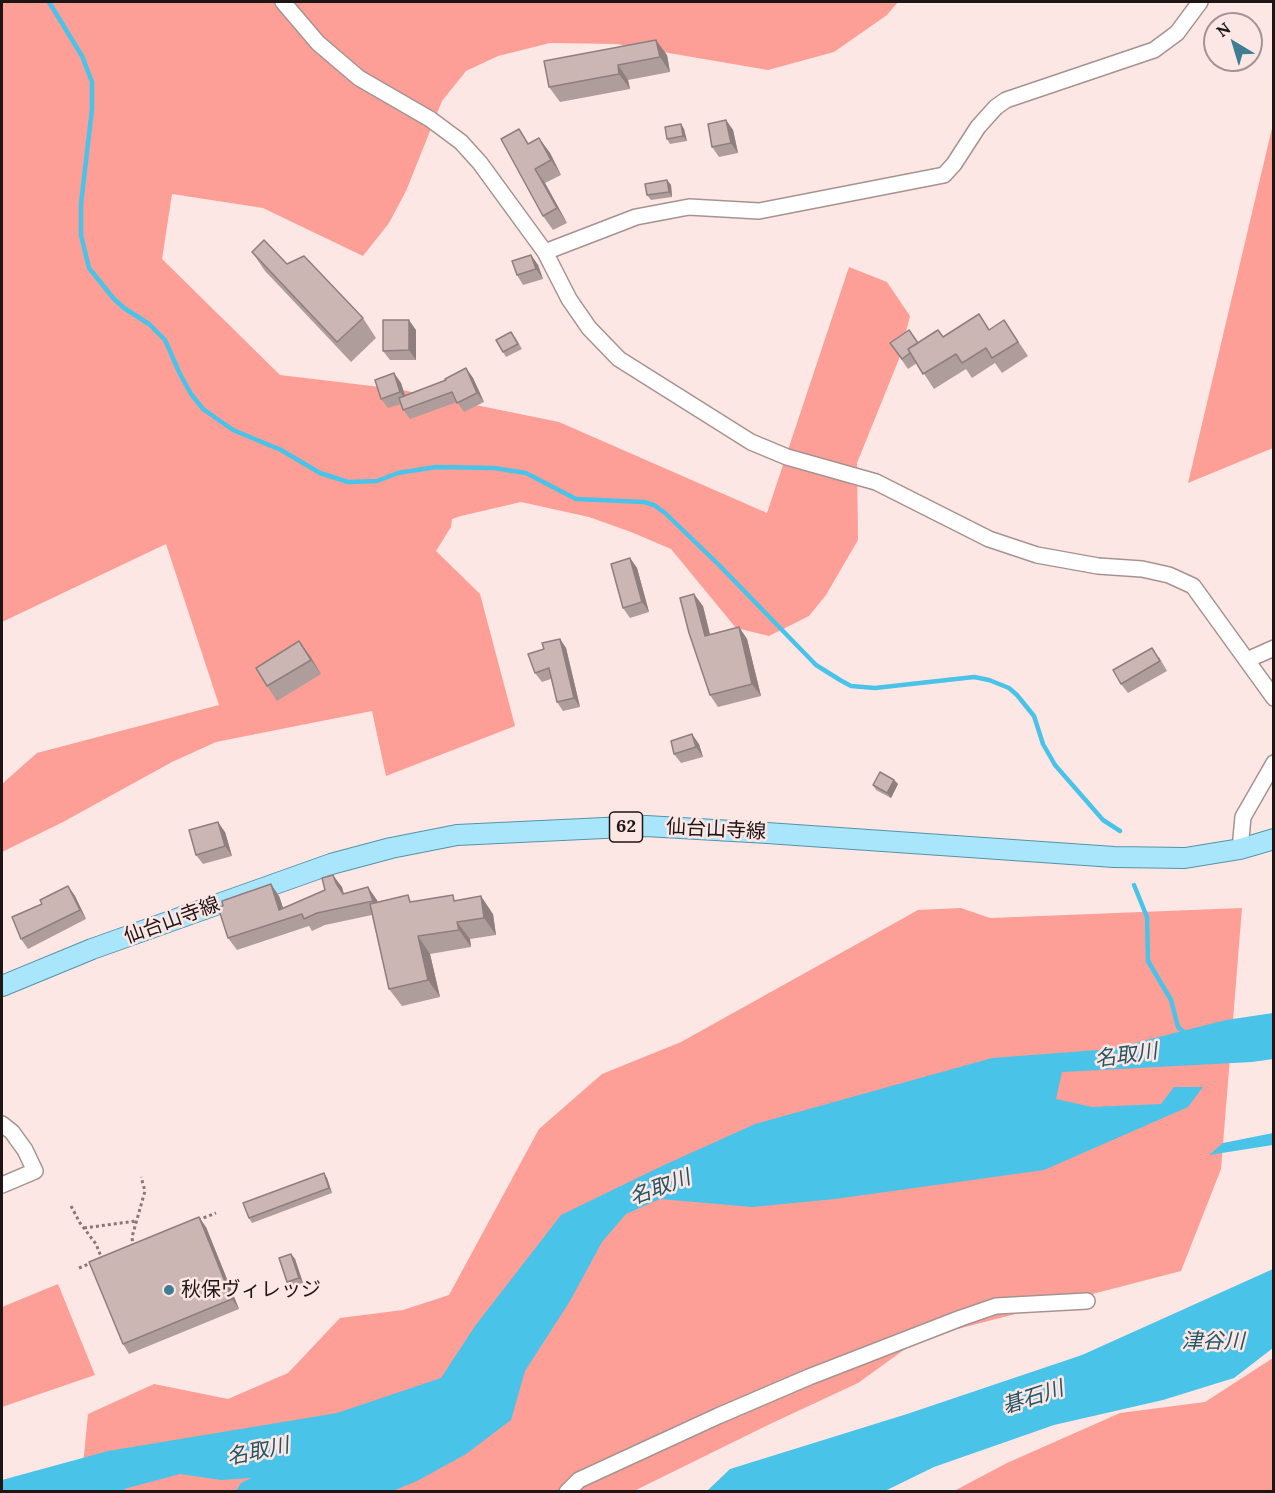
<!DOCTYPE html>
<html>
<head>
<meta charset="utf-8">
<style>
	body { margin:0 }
	#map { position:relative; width:1275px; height:1493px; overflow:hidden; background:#fde7e5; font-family:Lora,serif }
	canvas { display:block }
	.frame { position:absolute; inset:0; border:3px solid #1d1615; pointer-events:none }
	.north { position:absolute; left:1203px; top:12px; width:60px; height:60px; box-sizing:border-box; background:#fde7e5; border:2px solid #a39392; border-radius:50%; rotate:322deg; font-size:16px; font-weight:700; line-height:24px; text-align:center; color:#1d1615 }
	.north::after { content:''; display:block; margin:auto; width:21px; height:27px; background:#3f7e92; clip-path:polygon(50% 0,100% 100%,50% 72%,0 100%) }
</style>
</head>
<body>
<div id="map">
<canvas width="1275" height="1493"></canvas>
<div class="frame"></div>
<div class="north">N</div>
</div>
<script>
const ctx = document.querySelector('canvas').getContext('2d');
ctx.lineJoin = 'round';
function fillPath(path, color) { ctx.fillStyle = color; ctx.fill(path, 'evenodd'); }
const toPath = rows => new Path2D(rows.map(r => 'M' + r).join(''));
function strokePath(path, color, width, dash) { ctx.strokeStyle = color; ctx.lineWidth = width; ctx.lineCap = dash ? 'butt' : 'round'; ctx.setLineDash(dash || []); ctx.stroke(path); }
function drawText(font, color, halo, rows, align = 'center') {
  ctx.font = font + ' Lora,"Noto Sans JP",serif'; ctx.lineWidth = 5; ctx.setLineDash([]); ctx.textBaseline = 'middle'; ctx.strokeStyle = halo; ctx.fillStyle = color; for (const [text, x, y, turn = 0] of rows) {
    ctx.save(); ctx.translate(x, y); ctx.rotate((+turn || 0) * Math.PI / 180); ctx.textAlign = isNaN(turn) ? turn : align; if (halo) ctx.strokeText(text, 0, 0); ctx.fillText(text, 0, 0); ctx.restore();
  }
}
fillPath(toPath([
	[2,2,898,2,887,15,834,52,768,70,616,44,550,43,498,56,466,71,442,101,406,191,389,223,363,256,263,208,172,194,162,259,280,375,397,389,559,422,767,513,849,267,887,282,910,316,899,359,857,463,858,540,826,595,809,616,769,636,736,628,671,549,631,532,589,517,521,502,461,516,452,519,451,527,436,551,480,594,515,726,386,776,372,711,216,742,172,762,63,822,2,852,2,784,37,753,219,705,166,544,2,622],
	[1273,124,1273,448,1188,483],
	[961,908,990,918,1242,908,1221,1169,1181,1271,919,1339,858,1383,768,1425,634,1491,76,1492,81,1485,88,1414,154,1384,228,1399,288,1373,340,1318,403,1310,449,1295,539,1129,602,1074,681,1042,918,910],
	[58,1284,95,1375,2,1407,2,1307],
	[1273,1358,1273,1491,954,1491,1007,1463,1120,1413,1205,1402]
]), '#fd9f97');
fillPath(toPath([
	[1273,1013,1273,1059,1252,1062,1062,1072,1056,1099,1092,1107,1161,1104,1174,1087,1203,1087,1188,1107,1044,1170,835,1199,752,1207,660,1199,626,1214,602,1242,570,1301,525,1371,511,1420,466,1454,419,1480,393,1491,236,1491,241,1483,251,1478,221,1480,180,1474,124,1489,128,1491,2,1491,2,1480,108,1451,337,1413,441,1378,475,1326,561,1215,662,1166,755,1124,992,1058,1111,1049,1226,1020],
	[1273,1133,1273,1145,1209,1155,1223,1143],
	[1273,1269,1273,1348,1234,1378,1163,1400,1054,1425,934,1467,885,1491,707,1491,730,1469,907,1414,1082,1355]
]), '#4ac3e8');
strokePath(toPath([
	[49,2,82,56,92,82,92,109,81,204,81,235,89,268,114,299,124,308,149,324,165,340,180,374,191,394,203,409,233,430,281,450,320,473,348,482,377,481,398,473,436,467,494,468,526,473,576,499,644,502,654,505,665,513,719,565,816,665,840,680,851,686,875,688,974,677,989,680,1009,688,1017,695,1034,716,1043,744,1055,765,1103,820,1120,831],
	[1134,885,1147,917,1148,961,1171,1000,1178,1027,1186,1034]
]), '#4ac3e8', 4.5);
const minor = toPath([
	[283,2,318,43,359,78,430,119,461,142,480,163,545,252,569,299,589,328,619,359,751,442,787,457,876,482,989,539,1037,555,1098,566,1142,569,1169,575,1193,586,1274,698],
	[545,252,636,217,689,207,759,211,944,175,954,164,978,127,996,107,1006,100,1154,50,1177,33,1200,2],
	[1247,660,1274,648],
	[1240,849,1243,817,1274,763],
	[2,1124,12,1132,25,1150,35,1171,2,1185],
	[567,1492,579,1480,718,1416,809,1377,961,1318,996,1306,1087,1301]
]);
const major = toPath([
	[2,986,92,949,331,864,391,848,457,835,646,826,767,833,1114,857,1185,858,1240,849,1274,839]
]);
strokePath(minor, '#a69391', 18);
strokePath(major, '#5393a9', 22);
strokePath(toPath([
	[71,1206,80,1223,96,1244,102,1259],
	[198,1220,216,1213],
	[84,1228,136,1221],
	[133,1247,132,1237,145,1191,141,1177],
	[79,1268,91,1263]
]), '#887978', 3, [3, 3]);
strokePath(minor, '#fff', 15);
strokePath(major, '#a9e6fb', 20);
fillPath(toPath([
	[667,55,670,72,628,80,630,89,560,102,549,87,544,61],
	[726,120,733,130,738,153,719,157,712,147],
	[681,124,684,129,687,141,670,144,667,139],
	[539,138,550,153,561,175,545,183,567,223,553,230,543,216,529,144],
	[667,180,671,185,672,197,651,200,647,195],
	[252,252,287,264,363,318,376,338,351,362,265,271],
	[531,255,538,265,543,279,523,285,517,275],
	[1004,320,1028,356,1002,373,995,363,972,378,966,369,934,389,917,363,908,369,890,343,918,343,943,337,990,330],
	[416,330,416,360,390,360,383,351],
	[515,337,522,349,506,357,503,352],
	[466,368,473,378,484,402,464,412,457,402,410,419,403,410,401,404,388,408,381,399,394,373,401,383,405,395,446,380],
	[630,558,637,568,649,612,630,618,623,608],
	[703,606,710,634,739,627,747,639,761,696,718,707,710,695],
	[560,639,566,648,580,707,563,711,557,702,551,679,542,682,535,673,544,649],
	[310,656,321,674,277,701,267,686],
	[1159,657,1167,671,1128,693,1121,684],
	[699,744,703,757,681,763,674,754],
	[894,780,898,784,891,798,876,790,873,785],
	[225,832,232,856,203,864,196,855],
	[68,886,75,896,86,919,28,949,21,939,42,904],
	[342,887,344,894,377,900,377,902,457,900,493,914,496,935,470,939,471,947,430,954,440,997,402,1006,389,989,372,915,325,925,312,931,309,926,237,950,228,938,279,896,283,908],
	[324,1173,327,1178,332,1193,252,1223,249,1218],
	[206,1227,239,1309,129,1354,123,1344],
	[291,1254,295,1259,303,1283,291,1287,287,1282]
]), '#af9d9b');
fillPath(toPath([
	[656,40,667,55,670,72,660,57],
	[618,65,628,80,630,89,619,74],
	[726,120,733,130,738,153,731,143],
	[681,124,684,129,687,141,683,136],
	[539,138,550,153,561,175,551,160],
	[535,169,545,183,567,223,557,208],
	[667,180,671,185,672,197,669,192],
	[531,255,538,265,543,279,536,269],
	[409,320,416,330,416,360,409,350],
	[466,368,473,378,484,402,477,393],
	[394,373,401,383,407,402,400,392],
	[630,558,637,568,649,612,642,602],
	[694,594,703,606,713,648,705,636],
	[739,627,747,639,761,696,752,684],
	[560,639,566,648,580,707,574,698],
	[299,641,310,656,321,674,311,660],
	[692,734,699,744,703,757,696,747],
	[894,780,898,784,891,798,887,793],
	[218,822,225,832,232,856,225,846],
	[333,875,342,887,344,895,352,907,336,883],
	[271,884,279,896,287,919,279,910],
	[68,886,75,896,86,919,80,910],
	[368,887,377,900,381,913,373,901],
	[481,896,493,914,496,935,484,918],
	[457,922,470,939,471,947,459,930],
	[418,936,430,954,440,997,428,980],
	[324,1173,327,1178,332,1193,329,1188],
	[199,1217,206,1227,239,1309,232,1299],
	[291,1254,295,1259,303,1283,299,1278]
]), '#8e7f7e');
const building = toPath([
	[656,40,660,57,618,65,619,74,549,87,544,61,656,40],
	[726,120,731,143,712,147,708,124,726,120],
	[681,124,683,136,667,139,665,127,681,124],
	[519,129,528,144,539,138,551,160,535,169,557,208,543,216,501,139,519,129],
	[667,180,669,192,647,195,645,184,667,180],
	[264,240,287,264,304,256,363,318,337,342,252,252,264,240],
	[531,255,536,269,517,275,512,261,531,255],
	[979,314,989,330,1004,320,1018,342,992,358,986,348,962,363,956,354,923,374,908,349,938,330,943,337,979,314],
	[383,320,409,320,409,350,383,351,383,320],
	[909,330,918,343,908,349,910,353,902,359,890,343,909,330],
	[511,332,518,344,503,352,496,340,511,332],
	[466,368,477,393,457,403,452,392,403,410,399,398,446,380,445,379,466,368],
	[394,373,400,392,381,399,375,380,394,373],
	[630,558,642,602,623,608,611,564,630,558],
	[694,594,705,636,739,627,752,684,710,695,689,633,680,598,694,594],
	[560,639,574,698,557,702,549,668,535,673,528,654,544,649,542,643,560,639],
	[299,641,311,660,267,686,256,668,299,641],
	[1152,648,1160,661,1121,684,1113,670,1152,648],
	[692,734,696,747,674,754,671,741,692,734],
	[880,772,894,780,887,793,873,785,880,772],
	[218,822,225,846,196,855,189,830,218,822],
	[333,875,336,883,343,894,368,887,373,901,317,913,304,919,302,914,228,938,218,907,223,906,222,901,271,884,279,910,325,890,322,878,333,875],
	[68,886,80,910,21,939,12,917,42,904,40,900,68,886],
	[408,895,410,902,453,895,454,901,481,896,484,918,457,922,459,930,418,936,428,980,389,989,370,904,408,895],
	[324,1173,329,1188,249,1218,243,1203,324,1173],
	[199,1217,232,1299,123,1344,89,1262,199,1217],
	[291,1254,299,1278,287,1282,279,1258,291,1254]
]);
fillPath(building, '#cbb6b4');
strokePath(building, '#8e7f7e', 1.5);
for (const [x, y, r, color] of [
	[169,1290,6,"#3f7e92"]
]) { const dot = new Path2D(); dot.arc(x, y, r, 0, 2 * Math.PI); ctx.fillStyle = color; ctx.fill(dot); strokePath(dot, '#fde7e5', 2); }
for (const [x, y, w] of [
	[626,827,33]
]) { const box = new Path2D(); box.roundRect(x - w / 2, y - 15, w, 30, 4.5); ctx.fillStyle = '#fde7e5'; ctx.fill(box); strokePath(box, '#1d1615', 1.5); }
drawText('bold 18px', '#1d1615', null, [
	["62",626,827]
]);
drawText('20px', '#1d1615', '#fde7e5', [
	["仙台山寺線",716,830,3],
	["仙台山寺線",172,921,-20]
]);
drawText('20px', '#1d1615', '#fde7e5', [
	["秋保ヴィレッジ",181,1290]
], 'left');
drawText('italic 21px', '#235564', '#fde7e5', [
	["名取川",1126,1056,-8],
	["名取川",660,1188,-20],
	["津谷川",1213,1342],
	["碁石川",1033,1398,-18],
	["名取川",258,1452,-12]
]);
</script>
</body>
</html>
